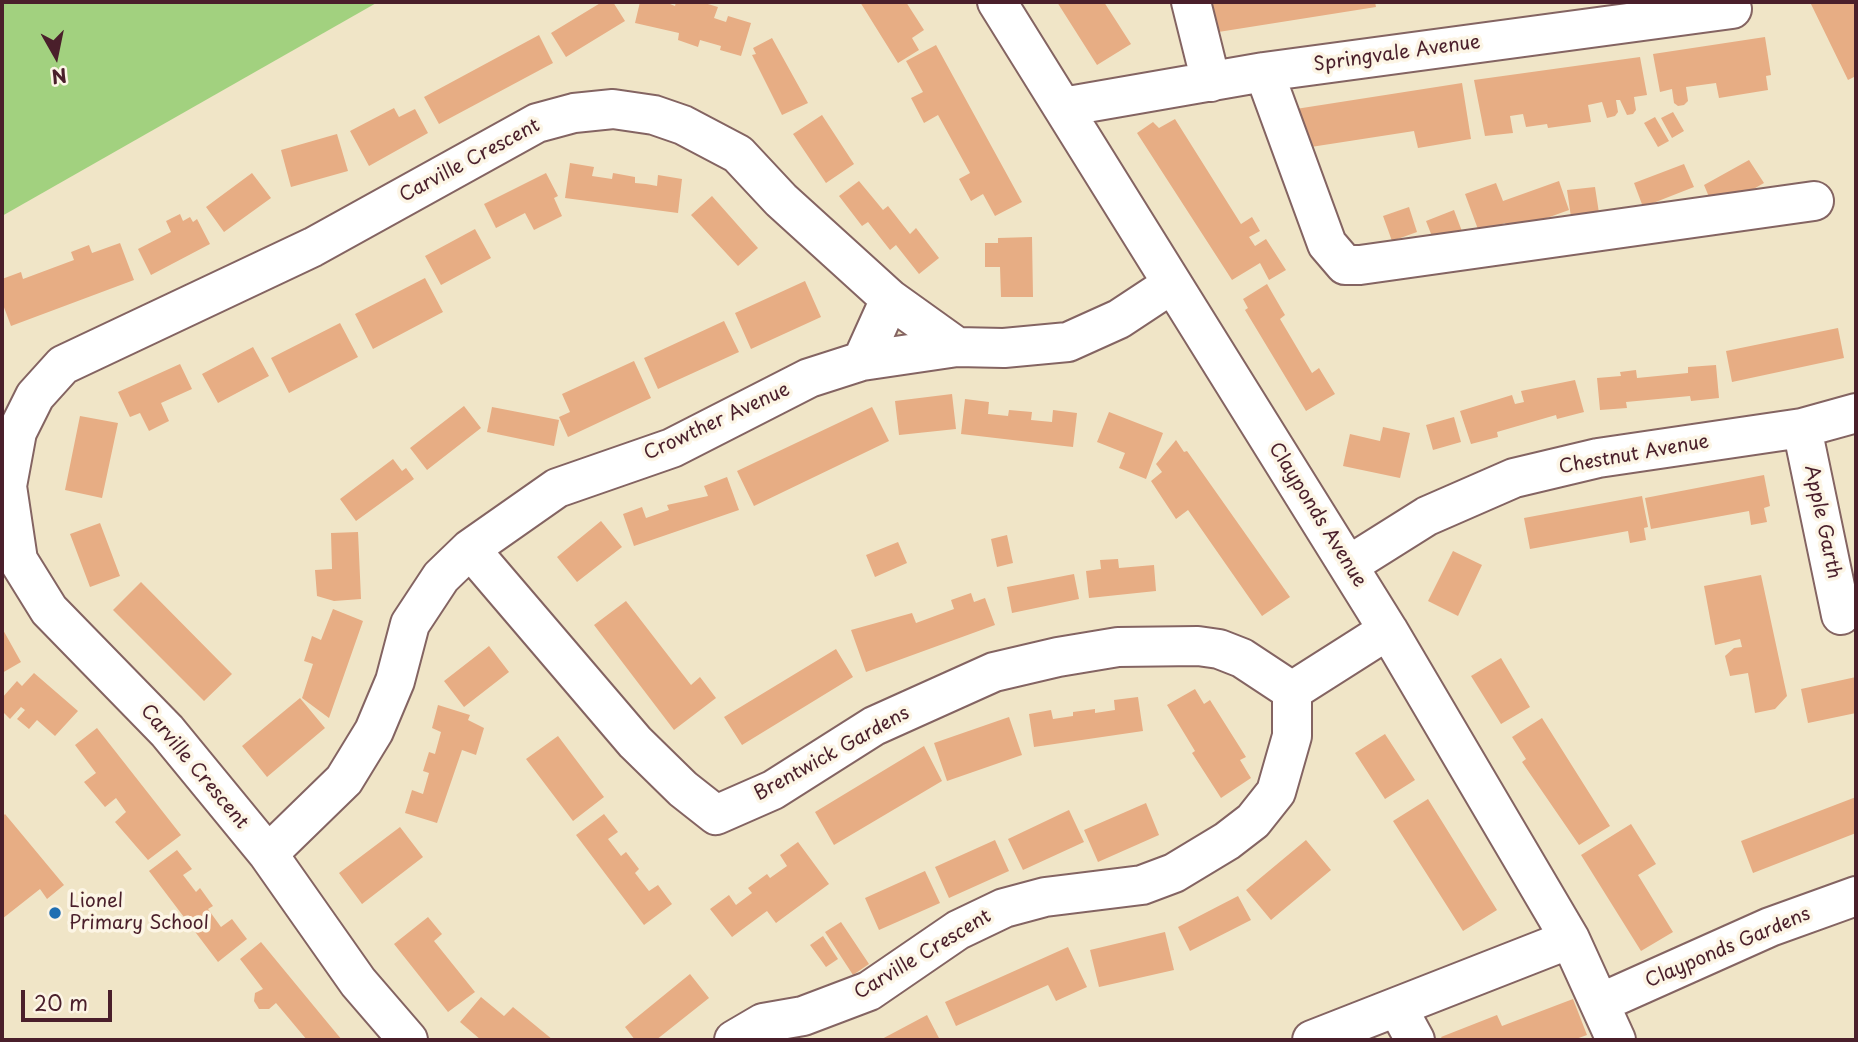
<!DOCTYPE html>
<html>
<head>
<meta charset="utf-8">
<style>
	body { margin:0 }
	#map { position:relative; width:1858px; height:1042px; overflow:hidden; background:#f0e5c7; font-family:"Playpen Sans",sans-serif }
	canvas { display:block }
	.frame { position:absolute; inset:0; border:4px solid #4a1f2b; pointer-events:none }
	.north { position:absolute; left:21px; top:21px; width:70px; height:70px; -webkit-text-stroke:5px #fcf5e5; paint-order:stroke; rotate:171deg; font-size:19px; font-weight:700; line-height:28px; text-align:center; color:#4a1f2b }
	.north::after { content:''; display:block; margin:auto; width:24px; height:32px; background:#4a1f2b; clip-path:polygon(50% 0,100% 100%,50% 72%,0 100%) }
	.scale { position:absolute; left:21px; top:990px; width:91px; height:32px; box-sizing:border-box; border:4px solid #4a1f2b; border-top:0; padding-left:9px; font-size:21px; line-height:24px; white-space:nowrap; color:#4a1f2b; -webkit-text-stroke:5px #fcf5e5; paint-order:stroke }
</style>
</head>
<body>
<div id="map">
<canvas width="1858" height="1042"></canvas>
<div class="frame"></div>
<div class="north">N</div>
<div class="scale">20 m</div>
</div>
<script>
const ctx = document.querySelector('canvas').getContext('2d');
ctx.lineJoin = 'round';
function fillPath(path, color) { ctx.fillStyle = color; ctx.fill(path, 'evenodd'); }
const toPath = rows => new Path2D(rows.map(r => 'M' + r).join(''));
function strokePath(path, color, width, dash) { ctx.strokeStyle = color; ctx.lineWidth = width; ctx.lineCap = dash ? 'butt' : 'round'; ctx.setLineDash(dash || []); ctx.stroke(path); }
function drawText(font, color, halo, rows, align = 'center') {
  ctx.font = font + ' "Playpen Sans",sans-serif'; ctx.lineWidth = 7; ctx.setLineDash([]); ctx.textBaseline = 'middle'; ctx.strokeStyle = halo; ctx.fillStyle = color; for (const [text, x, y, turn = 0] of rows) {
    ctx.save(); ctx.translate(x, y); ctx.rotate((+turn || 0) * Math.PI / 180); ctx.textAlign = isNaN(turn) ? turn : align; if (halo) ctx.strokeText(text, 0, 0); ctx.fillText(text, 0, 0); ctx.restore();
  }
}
fillPath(toPath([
	[2,2,378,2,2,216]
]), '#a2d17f');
fillPath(toPath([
	[602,2,613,2,625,21,566,57,551,33],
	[640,2,665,2,675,6,676,2,701,2,718,7,714,18,726,22,728,16,751,23,741,56,720,50,721,46,700,40,698,47,678,40,679,33,635,23],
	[860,2,906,2,924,30,912,38,919,50,898,63],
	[1057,2,1104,2,1131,44,1097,65],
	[1207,2,1375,2,1376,7,1212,33],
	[1810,2,1856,2,1856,76,1848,80],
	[539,35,553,63,439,124,424,97],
	[1765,37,1771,75,1766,76,1768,90,1719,98,1716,83,1686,87,1688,101,1684,105,1678,106,1674,103,1672,89,1660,92,1653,54],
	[772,38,808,103,782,115,752,55,756,54,753,48],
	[936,45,1022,202,995,216,983,194,971,201,959,179,970,173,938,115,924,123,911,98,923,92,906,61],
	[1640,57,1647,95,1634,97,1636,110,1633,114,1627,115,1620,100,1616,100,1618,112,1615,116,1607,118,1602,102,1588,105,1591,122,1548,128,1547,124,1526,127,1523,114,1510,116,1513,133,1485,136,1474,80],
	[1462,83,1471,139,1418,148,1414,131,1298,149,1283,111],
	[394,108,399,117,415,109,428,133,369,166,350,131],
	[1673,112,1684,131,1672,138,1661,118],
	[822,115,854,164,826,183,793,134],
	[1655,117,1669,141,1658,147,1644,123],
	[1175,119,1241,224,1252,217,1260,231,1249,237,1255,246,1266,239,1286,270,1269,280,1260,263,1232,280,1137,133,1153,122,1159,128],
	[337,134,348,171,291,187,281,150],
	[1749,160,1764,183,1715,211,1704,185],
	[570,163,594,167,592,176,612,179,613,173,635,177,635,183,646,184,657,186,658,175,682,179,678,213,565,198],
	[1684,164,1694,187,1643,207,1634,183],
	[252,173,271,198,224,232,206,207],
	[546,173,558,196,554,198,562,216,534,230,525,213,496,228,484,204],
	[859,181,883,210,888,206,910,234,916,228,939,258,919,274,896,245,890,250,868,222,862,226,839,196],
	[1559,181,1569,210,1508,232,1505,223,1479,232,1465,194,1496,183,1503,201],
	[1595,187,1599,213,1571,217,1567,190],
	[712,196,758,248,738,266,691,215],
	[1409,207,1417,232,1392,241,1383,216],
	[1454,210,1463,234,1435,244,1426,221],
	[180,214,183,221,190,217,193,222,197,219,210,244,151,275,138,249,171,232,166,221],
	[475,229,491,258,441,285,425,256],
	[1032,237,1033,297,1001,297,1000,267,985,267,985,243,998,243,998,238],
	[120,243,134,280,11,326,2,302,2,279,21,272,23,279,74,260,71,252,89,245,92,253],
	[425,278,443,312,373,349,355,314],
	[805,281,821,317,751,349,735,313],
	[1267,284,1285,315,1280,319,1312,373,1319,368,1335,394,1306,411,1245,310,1248,308,1243,299],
	[724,321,739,352,658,389,644,358],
	[340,323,358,357,289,393,271,358],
	[1838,328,1844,358,1732,382,1726,351],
	[253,347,269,376,218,403,202,374],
	[634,361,651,398,568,437,559,417,570,412,562,394],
	[180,364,192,389,161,403,169,421,149,431,140,413,130,417,118,392],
	[1716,365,1719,398,1691,401,1690,396,1626,402,1627,408,1600,410,1597,378,1621,376,1620,372,1636,370,1637,378,1688,373,1688,367],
	[1575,380,1584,412,1557,419,1556,415,1497,432,1498,437,1471,444,1460,411,1512,395,1515,404,1524,402,1521,391],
	[952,394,956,429,899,435,895,401],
	[965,399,989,402,988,414,1008,416,1009,410,1032,412,1031,420,1052,422,1053,410,1077,413,1073,447,961,434],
	[464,406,481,428,427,470,410,448],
	[492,407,559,420,554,446,487,432],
	[872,407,889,441,754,506,737,471],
	[1109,412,1163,433,1146,479,1119,468,1125,453,1097,442],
	[80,416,118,423,102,498,65,490],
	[1454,417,1461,442,1433,450,1426,425],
	[1383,427,1410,433,1400,478,1343,466,1350,434,1380,441],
	[1176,440,1184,452,1187,451,1290,597,1262,616,1188,510,1176,519,1151,481,1162,472,1156,464],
	[393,459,402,471,406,468,414,479,356,521,340,499],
	[1764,475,1770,506,1764,508,1767,522,1751,525,1749,511,1651,529,1645,498],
	[727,477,739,510,634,546,623,514,642,507,646,518,669,510,667,505,708,496,704,486],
	[1642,496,1648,527,1644,528,1646,540,1630,543,1628,531,1530,549,1524,518],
	[601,521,622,547,577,582,557,557],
	[100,523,120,576,90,587,70,534],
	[358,532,361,599,334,601,317,596,315,570,332,569,331,533],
	[1007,535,1013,563,997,567,991,539],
	[898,542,907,563,875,577,866,555],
	[1453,551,1482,565,1458,616,1428,601],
	[1118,559,1119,568,1154,565,1156,591,1089,598,1086,571,1101,569,1100,560],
	[1074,574,1079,599,1012,613,1007,587],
	[1761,575,1787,696,1775,709,1755,713,1748,673,1730,676,1725,656,1734,648,1742,647,1740,639,1715,645,1704,586],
	[141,582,232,674,204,701,113,610],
	[971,593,974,602,985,598,995,625,866,672,851,630,912,613,916,623,954,609,951,600],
	[626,601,691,685,700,677,716,698,674,730,594,625],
	[333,609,363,621,329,718,302,698,313,664,304,661,312,636,321,640],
	[2,628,21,662,2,673],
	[489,646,509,672,464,707,444,681],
	[836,649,853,677,742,745,724,717],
	[1501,658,1530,707,1501,724,1471,676],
	[34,673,78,711,55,736,37,720,29,729,17,719,25,710,21,707,10,719,2,711,2,698,17,681,22,686],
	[1856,677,1856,713,1808,723,1801,689],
	[1195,689,1204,704,1210,700,1246,757,1240,760,1251,778,1221,798,1192,753,1195,751,1167,705],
	[1138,697,1143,731,1034,747,1029,714,1051,710,1053,719,1073,716,1073,712,1095,709,1095,713,1115,710,1114,700],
	[300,698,325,728,267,777,242,746],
	[438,705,470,715,468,720,484,728,476,755,462,750,437,823,405,813,412,790,423,794,429,773,423,771,429,752,435,754,441,732,432,728],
	[1009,717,1022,755,947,781,934,743],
	[1542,718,1610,826,1579,845,1522,762,1526,759,1512,737],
	[97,728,181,835,148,860,115,822,126,812,116,798,105,807,84,782,96,773,75,745],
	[1385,734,1415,780,1385,799,1355,753],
	[558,736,604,797,573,821,526,759],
	[924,746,942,781,834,845,815,812],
	[1856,797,1856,833,1753,873,1741,841],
	[1428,799,1497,910,1463,931,1393,821],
	[1146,803,1159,835,1098,862,1084,830],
	[1069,810,1084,842,1023,870,1008,839],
	[5,814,64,885,47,899,40,889,2,919,2,817],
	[604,814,618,832,608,839,621,856,626,852,639,869,635,873,649,891,658,885,672,904,644,925,576,835],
	[1631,824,1656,864,1638,875,1673,932,1641,951,1581,855],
	[400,827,423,857,362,904,339,873],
	[995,840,1009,871,949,898,935,867],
	[1306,840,1331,870,1271,920,1246,890],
	[798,842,829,884,776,923,767,911,732,937,710,909,729,895,736,905,752,893,748,888,767,874,770,878,787,866,780,855],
	[177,850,192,869,183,875,196,892,200,888,213,906,208,909,221,927,232,919,247,939,218,962,149,871],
	[925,871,940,903,879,930,865,898],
	[1238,896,1251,920,1190,951,1178,927],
	[428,917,442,934,434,941,475,992,448,1012,394,944],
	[841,922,869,964,853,975,825,932],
	[1165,932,1174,970,1099,987,1090,950],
	[823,936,838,959,826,967,810,945],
	[261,942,327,1022,342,1040,307,1040,276,1003,269,1009,259,1009,254,1001,255,993,263,989,240,959],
	[1068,947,1087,987,1056,1001,1048,985,956,1026,945,1002],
	[690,974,709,998,656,1040,635,1040,625,1027],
	[481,997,504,1016,513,1007,553,1040,481,1040,460,1022],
	[1573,999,1587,1035,1573,1040,1443,1040,1441,1037,1497,1015,1502,1026],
	[927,1015,940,1040,880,1040]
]), '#e7ad84');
const minor = toPath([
	[997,2,1388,630,1570,939,1616,1040],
	[1191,2,1211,82],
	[1264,72,1327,244,1345,265,1360,265,1814,201],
	[1063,107,1264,72,1732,9],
	[862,361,890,299],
	[1802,428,1841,615],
	[470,549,635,742,683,789,716,815,773,790,874,726,994,672,1058,657,1118,647,1198,646,1219,649,1242,658,1292,691],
	[1349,565,1427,516,1514,478,1598,458,1802,428,1856,413],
	[1292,691,1388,630],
	[268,854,344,780,374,731,395,681,410,624,441,577,470,549,557,488,672,448,809,378,862,361,957,347,1004,348,1068,342,1119,319,1172,284],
	[1600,1003,1770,927,1856,896],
	[1397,1007,1415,1040],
	[408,1040,358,982,268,854,167,731,49,610,18,560,7,486,17,432,35,396,63,365,313,247,537,123,574,113,613,109,654,115,683,125,738,154,781,200,890,299,957,347],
	[734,1040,763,1023,803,1016,869,991,958,930,1004,908,1045,897,1142,885,1174,873,1227,841,1253,821,1276,792,1292,736,1292,691],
	[1312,1040,1570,939]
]);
strokePath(minor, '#846462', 42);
strokePath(minor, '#fff', 38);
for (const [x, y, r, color] of [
	[55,913,7,"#1f6fb2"]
]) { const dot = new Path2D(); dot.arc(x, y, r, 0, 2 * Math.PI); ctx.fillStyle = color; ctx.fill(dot); strokePath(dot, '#fcf5e5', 2.5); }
drawText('19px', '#4a1f2b', '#fcf5e5', [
	["Springvale Avenue",1397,54,-8],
	["Carville Crescent",470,161,-28],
	["Crowther Avenue",717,422,-25],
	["Chestnut Avenue",1634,455,-10],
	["Clayponds Avenue",1317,515,58],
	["Apple Garth",1822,522,78],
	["Brentwick Gardens",832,754,-29],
	["Carville Crescent",194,767,50],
	["Clayponds Gardens",1728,948,-23],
	["Carville Crescent",923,955,-31]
]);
drawText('19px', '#4a1f2b', '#fcf5e5', [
	["Lionel",69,902],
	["Primary School",69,924]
], 'left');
</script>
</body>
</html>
